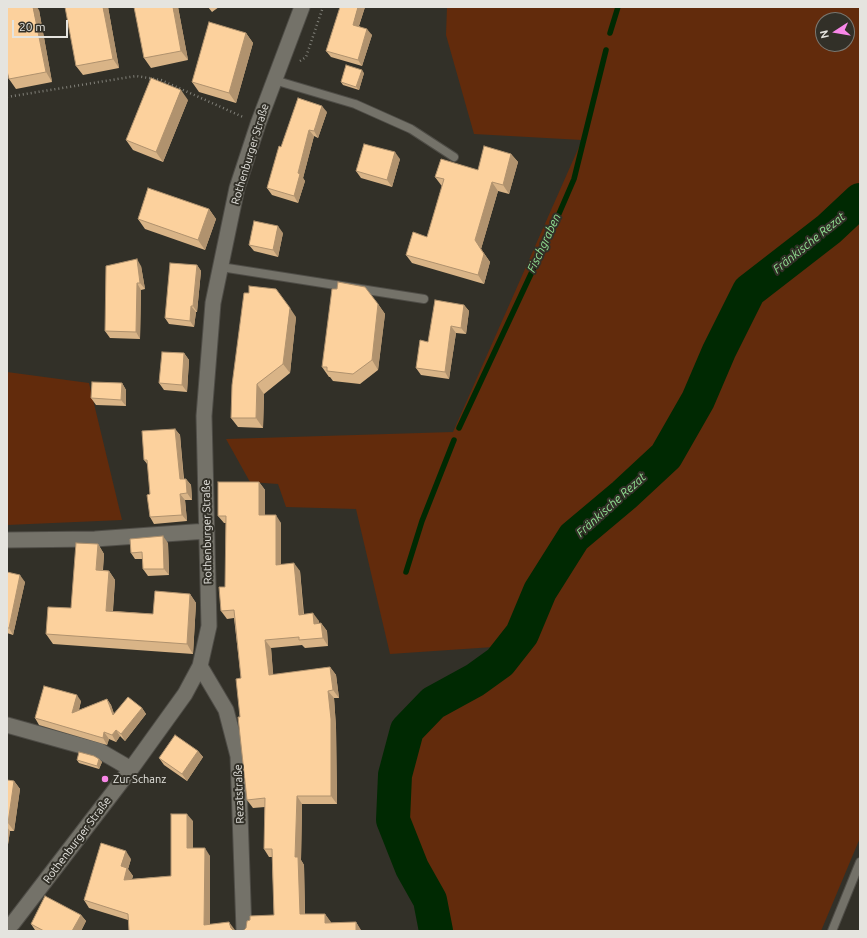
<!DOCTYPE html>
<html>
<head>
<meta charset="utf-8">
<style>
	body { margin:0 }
	#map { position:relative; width:867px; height:938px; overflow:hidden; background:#323028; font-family:Ubuntu,sans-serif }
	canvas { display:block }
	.frame { position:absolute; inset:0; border:8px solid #e5e4df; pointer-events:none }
	.north { position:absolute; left:815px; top:12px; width:40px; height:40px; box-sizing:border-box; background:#323028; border:1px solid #7a7871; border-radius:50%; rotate:258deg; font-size:11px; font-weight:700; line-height:16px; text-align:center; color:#e5e4df }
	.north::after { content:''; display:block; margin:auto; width:14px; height:18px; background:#f987e8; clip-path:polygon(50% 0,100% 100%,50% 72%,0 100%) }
	.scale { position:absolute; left:12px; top:20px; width:56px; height:18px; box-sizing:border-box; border:2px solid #e5e4df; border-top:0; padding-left:5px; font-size:12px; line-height:14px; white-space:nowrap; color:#e5e4df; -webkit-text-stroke:3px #323028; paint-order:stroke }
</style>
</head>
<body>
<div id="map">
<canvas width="867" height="938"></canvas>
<div class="frame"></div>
<div class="north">N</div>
<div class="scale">20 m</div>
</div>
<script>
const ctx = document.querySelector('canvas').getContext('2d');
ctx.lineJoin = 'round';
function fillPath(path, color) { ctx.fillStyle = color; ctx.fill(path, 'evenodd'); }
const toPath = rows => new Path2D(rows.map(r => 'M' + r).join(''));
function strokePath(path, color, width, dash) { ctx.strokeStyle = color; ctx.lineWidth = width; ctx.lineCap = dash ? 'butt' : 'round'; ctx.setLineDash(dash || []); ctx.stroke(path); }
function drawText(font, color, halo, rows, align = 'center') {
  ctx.font = font + ' Ubuntu,sans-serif'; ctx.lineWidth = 4; ctx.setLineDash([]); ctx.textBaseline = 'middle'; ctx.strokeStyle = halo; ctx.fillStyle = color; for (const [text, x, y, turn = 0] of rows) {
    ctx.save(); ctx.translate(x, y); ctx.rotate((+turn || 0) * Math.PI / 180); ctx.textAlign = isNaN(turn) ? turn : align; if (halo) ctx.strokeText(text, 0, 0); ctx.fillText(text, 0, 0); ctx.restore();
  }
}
fillPath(toPath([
	[447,7,860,7,860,838,821,931,451,931,436,889,407,831,405,772,422,726,445,705,494,682,523,645,390,654,356,509,286,507,278,484,250,482,226,439,453,432,582,140,474,134,446,35],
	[823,20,847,20,847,44,823,44],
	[7,372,89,383,122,520,7,525]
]), '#622b0c');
strokePath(toPath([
	[610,33,618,7],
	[459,428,558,216,574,179,606,50],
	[406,572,422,521,454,440]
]), '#002902', 5.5);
strokePath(toPath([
	[436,931,430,900,412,868,393,820,395,775,407,730,433,703,475,680,500,662,522,634,540,591,574,537,624,495,666,456,698,400,719,351,749,291,829,229,860,200]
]), '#002902', 34);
const lane = toPath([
	[274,80,355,104,411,129,454,157],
	[221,267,424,299],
	[832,931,860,862]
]);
const street = toPath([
	[7,540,95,539,207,531],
	[200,666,226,710,238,756,244,931],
	[7,725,100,751,131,769],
	[7,929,13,923,131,769,185,694,200,666,209,626,204,416,213,303,237,188,258,124,302,7]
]);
strokePath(lane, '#4f4d47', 10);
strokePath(street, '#4f4d47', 17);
strokePath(toPath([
	[300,61,306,57,323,7],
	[7,97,136,76,161,80,243,117]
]), '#818079', 2.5, [1, 3]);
strokePath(lane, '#747269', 8);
strokePath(street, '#747269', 15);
fillPath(toPath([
	[108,7,119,68,83,75,76,66],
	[178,7,188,60,151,68,144,58],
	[208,7,219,7,212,12],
	[365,7,359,26,372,35,362,66,331,57,326,51],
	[39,10,52,82,16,89,9,79],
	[246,33,253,43,236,103,199,92,192,82],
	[364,73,359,90,343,85,341,82],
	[188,100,163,162,133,150,126,140],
	[327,112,318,138,314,136,303,178,305,181,298,203,272,195,267,188,281,147],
	[511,154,518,162,509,194,498,191,481,249,490,262,484,284,412,263,406,255,427,237,442,186,441,185,435,177,478,170],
	[400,159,392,187,361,178,356,171],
	[209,209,216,219,205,250,145,229,138,219],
	[283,233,278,257,254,251,249,245],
	[197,265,201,271,197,312,196,312,194,327,169,324,165,318],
	[141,266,145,289,141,290,140,339,110,338,105,331],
	[378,304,385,314,378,370,360,384,333,381,330,377,329,377,322,367],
	[464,305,469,311,466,334,456,333,449,379,421,375,416,368,428,342],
	[296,317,290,373,264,394,263,428,238,427,231,418],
	[184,353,189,360,187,392,164,390,159,383],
	[122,383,126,390,126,406,96,405,91,398],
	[175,429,180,435,184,479,186,479,191,485,192,500,185,500,187,521,154,524,150,517,150,494,148,465,144,460],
	[259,482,265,490,265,515,281,523,281,564,300,571,304,614,319,621,319,623,321,623,327,631,328,646,305,648,302,645,271,648,273,675,330,667,336,675,339,698,334,698,336,727,337,804,302,804,301,860,304,865,305,914,325,914,331,923,356,922,361,931,242,931,274,915,272,857,269,857,264,849,265,807,253,808,247,800,240,717,241,678,234,618,227,619,221,611,225,587,226,523,224,523,218,516],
	[168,543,169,575,148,576,143,569,143,559,135,559,131,553],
	[98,544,104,554,103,570,109,571,115,580,113,611,153,614,190,594,196,603,193,654,53,644,46,634,71,608],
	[7,572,25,582,13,635,7,633],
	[107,699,111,705,114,714,142,708,146,714,125,741,120,736,116,742,109,739,107,745,39,725,35,718,81,701,79,710],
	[198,751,203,757,187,781,164,765,159,758],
	[99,759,102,762,99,769,79,763,77,760],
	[7,780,14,781,20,789,14,831,10,831,7,851],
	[193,821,193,848,210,856,210,924,235,930,128,920,89,908,84,900,131,859,128,869,133,876,132,879,171,876],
	[81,915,86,921,81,931,37,931,35,930,31,924]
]), '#d9b487');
fillPath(toPath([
	[33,7,37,7,39,10,52,82,46,72],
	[103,7,108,7,119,68,113,59],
	[173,7,178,7,188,60,181,51],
	[358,7,365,7,357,31,353,25],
	[367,29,372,35,362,66,358,60],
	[246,33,253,43,236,103,229,93],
	[362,70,364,73,359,90,356,87],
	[181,90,188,100,163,162,156,152],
	[322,106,327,112,318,138,314,131],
	[309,130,314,136,303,178,305,181,298,203,294,196,298,173],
	[395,152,400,159,392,187,387,180],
	[511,154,518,162,509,194,503,185],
	[492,182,498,191,481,249,490,262,484,284,478,275,475,240],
	[209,209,216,219,205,250,198,240],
	[278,226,283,233,278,257,273,250],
	[137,259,141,266,145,289,140,283],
	[197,265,201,271,197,312,193,306],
	[137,283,141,290,140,339,136,332],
	[378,304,385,314,378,370,372,360],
	[464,305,469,311,466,334,461,328],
	[191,306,196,312,194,327,190,321],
	[290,308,296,317,290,373,283,364],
	[451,326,456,333,449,379,445,372],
	[184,353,189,360,187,392,182,385],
	[122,383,126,390,126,406,121,400],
	[257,384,264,394,263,428,256,418],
	[175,429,180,435,184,486,180,479],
	[186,479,191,485,192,500,187,493],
	[259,482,265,490,265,523,259,515],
	[180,494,185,500,187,521,182,515],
	[276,515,281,523,281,573,276,565],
	[163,536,168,543,169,575,164,569],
	[98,544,104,554,102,579,96,570],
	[294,563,300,571,304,622,299,615],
	[109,571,115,580,112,620,106,611],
	[20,575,25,582,13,635,9,628],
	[190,594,196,603,193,654,187,644],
	[313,613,319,621,320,632,314,624],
	[321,623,327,631,328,646,323,638],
	[265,640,271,648,274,683,269,675],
	[330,667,336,675,339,698,333,690],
	[328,691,334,698,336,727,337,804,331,796],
	[77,695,81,701,76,720,72,713],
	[107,699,111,705,117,722,113,715],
	[142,708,146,714,125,741,121,734],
	[116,730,120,736,116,742,112,735],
	[104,732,109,739,107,745,103,738],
	[198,751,203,757,187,781,182,774],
	[99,759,102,762,99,769,97,766],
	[14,781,20,789,14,831,8,823],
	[297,796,302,804,301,860,304,865,305,922,300,914,295,857],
	[187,814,193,821,193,856,187,848],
	[7,827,10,831,7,851],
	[205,848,210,856,210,931,204,925],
	[126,851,131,859,128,869,133,876,129,888,124,880,121,866],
	[325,914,331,922,331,930,325,923],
	[81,915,86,921,81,931,72,931],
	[229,922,235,930,235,931,233,931,231,928],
	[356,922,361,930,361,931,356,931]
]), '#b0926e');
const building = toPath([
	[7,7,33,7,46,72,9,79,7,71,7,7],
	[65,7,103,7,113,59,76,66,65,7],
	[134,7,173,7,181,51,144,58,134,7],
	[340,7,358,7,353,25,367,29,358,60,326,51,340,7],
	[209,22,246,33,229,93,192,82,209,22],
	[346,65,362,70,356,87,341,82,346,65],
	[151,78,181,90,156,152,126,140,151,78],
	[298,98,322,106,314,131,309,130,298,173,300,174,294,196,267,188,279,146,281,147,298,98],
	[364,144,395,152,387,180,356,171,364,144],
	[484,146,511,154,503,185,492,182,475,240,484,254,478,275,406,255,413,232,427,237,444,179,435,177,441,159,478,170,484,146],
	[148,188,209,209,198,240,138,219,148,188],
	[254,221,278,226,273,250,249,245,254,221],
	[137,259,140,283,137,283,136,332,105,331,106,266,137,259],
	[170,263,197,265,193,306,191,306,190,321,165,318,170,263],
	[338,282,365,287,378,304,372,360,353,374,327,371,327,367,322,367,332,289,337,289,338,282],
	[249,286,276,289,290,308,283,364,257,384,256,418,231,418,232,385,244,293,249,293,249,286],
	[435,300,464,305,461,328,451,326,445,372,416,368,420,340,428,342,435,300],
	[162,352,184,353,182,385,159,383,162,352],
	[92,382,122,383,121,400,91,398,92,382],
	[175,429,180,479,186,479,187,493,180,494,182,515,150,517,147,495,150,494,147,460,144,460,142,431,175,429],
	[218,482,259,482,259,515,276,515,276,565,294,563,299,615,313,613,314,624,321,623,323,638,299,640,299,637,265,640,269,675,330,667,333,690,328,691,331,719,331,796,297,796,295,857,298,857,300,914,325,914,325,923,356,922,356,931,242,931,244,930,246,928,247,921,250,920,250,916,274,915,272,849,264,849,265,798,247,800,238,717,240,717,236,679,241,678,234,610,221,611,219,587,225,587,226,516,218,516,218,482],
	[163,536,164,569,143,569,142,552,131,553,130,539,163,536],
	[76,543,98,544,96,570,109,571,106,611,153,614,155,591,190,594,187,644,46,634,48,607,71,608,76,543],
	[7,572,20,575,9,628,7,628,7,572],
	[44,686,77,695,72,713,107,699,113,715,128,697,142,708,121,734,116,730,112,735,104,732,103,738,35,718,44,686],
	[175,735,198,751,182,774,159,758,175,735],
	[79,752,94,756,99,759,97,766,77,760,79,752],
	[7,780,14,781,8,823,7,823,7,780],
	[171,814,187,814,187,848,205,848,204,925,229,922,231,928,234,931,129,931,128,914,84,900,101,843,126,851,121,866,127,868,124,880,171,876,171,814],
	[45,896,81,915,72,931,44,931,31,924,45,896]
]);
fillPath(building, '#fcd19d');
strokePath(building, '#b0926e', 1);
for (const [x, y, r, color] of [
	[105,779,4,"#f987e8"]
]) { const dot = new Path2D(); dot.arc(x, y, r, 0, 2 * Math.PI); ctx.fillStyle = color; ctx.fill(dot); strokePath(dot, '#323028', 1.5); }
drawText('11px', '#e5e4df', '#323028', [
	["Rothenburger Straße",250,154,-73],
	["Rothenburger Straße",207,532,-91],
	["Rezatstraße",239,794,-92],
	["Rothenburger Straße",77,840,-53]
]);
drawText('11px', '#e5e4df', '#323028', [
	["Zur Schanz",113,779]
], 'left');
drawText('italic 12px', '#91e092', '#323028', [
	["Fischgraben",544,243,-65],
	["Fränkische Rezat",809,243,-39],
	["Fränkische Rezat",611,505,-42]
]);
</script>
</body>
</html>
